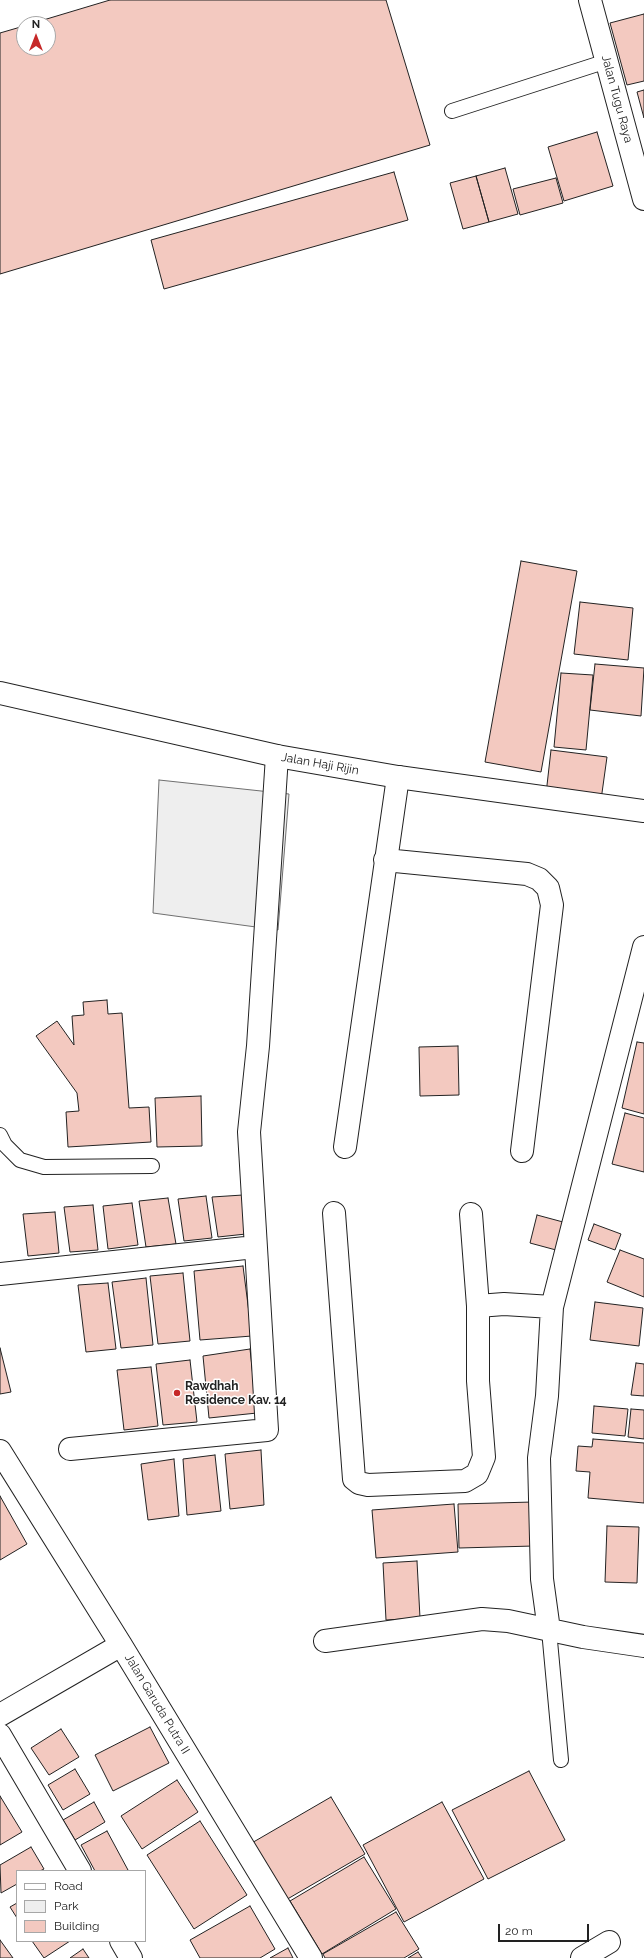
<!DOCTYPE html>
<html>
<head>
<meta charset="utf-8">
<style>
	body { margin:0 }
	#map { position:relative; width:644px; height:1958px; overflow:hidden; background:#fff; font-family:Raleway,sans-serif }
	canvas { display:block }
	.legend { position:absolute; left:16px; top:1870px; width:130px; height:72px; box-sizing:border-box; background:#fff; border:1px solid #a7a7a7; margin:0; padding:5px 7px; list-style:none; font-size:12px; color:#222 }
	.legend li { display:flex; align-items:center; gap:8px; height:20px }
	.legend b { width:20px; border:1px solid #a7a7a7 }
	.north { position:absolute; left:16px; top:16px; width:40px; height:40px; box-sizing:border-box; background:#fff; border:1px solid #a7a7a7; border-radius:50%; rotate:0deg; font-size:11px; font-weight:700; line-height:16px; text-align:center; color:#222 }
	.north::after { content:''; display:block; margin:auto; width:14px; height:18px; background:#c62828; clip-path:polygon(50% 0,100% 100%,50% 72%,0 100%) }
	.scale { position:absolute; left:498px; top:1924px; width:91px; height:18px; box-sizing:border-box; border:2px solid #222; border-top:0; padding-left:5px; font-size:12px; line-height:14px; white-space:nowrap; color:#222; -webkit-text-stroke:3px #fff; paint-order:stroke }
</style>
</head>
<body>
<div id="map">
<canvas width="644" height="1958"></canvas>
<ul class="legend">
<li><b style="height:5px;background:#fff"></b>Road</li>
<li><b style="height:11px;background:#eee"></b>Park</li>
<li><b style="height:11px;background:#f3c9c0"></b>Building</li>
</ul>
<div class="north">N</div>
<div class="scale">20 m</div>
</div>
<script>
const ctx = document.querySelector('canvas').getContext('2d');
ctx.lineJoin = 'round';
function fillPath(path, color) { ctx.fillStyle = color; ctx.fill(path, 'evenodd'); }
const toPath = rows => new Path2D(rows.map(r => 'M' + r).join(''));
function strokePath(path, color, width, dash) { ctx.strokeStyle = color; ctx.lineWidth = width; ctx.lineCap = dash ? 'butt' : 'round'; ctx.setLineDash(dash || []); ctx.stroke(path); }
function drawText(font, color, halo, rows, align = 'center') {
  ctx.font = font + ' Raleway,sans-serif'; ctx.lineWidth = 3; ctx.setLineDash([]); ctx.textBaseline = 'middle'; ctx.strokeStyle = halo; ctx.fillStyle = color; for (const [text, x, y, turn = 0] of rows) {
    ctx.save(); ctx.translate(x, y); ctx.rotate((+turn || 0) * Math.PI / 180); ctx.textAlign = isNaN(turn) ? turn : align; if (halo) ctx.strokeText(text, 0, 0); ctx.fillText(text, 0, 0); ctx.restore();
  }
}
const green = toPath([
	[159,780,289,794,278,930,153,913,159,780]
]);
fillPath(green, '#eee');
strokePath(green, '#6f6f6f', 1);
const building = toPath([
	[110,0,386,0,430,145,0,274,0,33,24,26,24,48,48,48,48,24,30,24,110,0],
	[644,14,644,81,627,85,610,23,644,14],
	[644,90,644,118,637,92,644,90],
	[597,132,613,186,564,201,548,147,597,132],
	[505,168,518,214,489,222,476,176,505,168],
	[394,172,408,220,164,289,151,240,394,172],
	[476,176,489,222,463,229,450,183,476,176],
	[556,178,563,203,520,215,513,189,556,178],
	[521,561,577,571,541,772,485,762,521,561],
	[580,602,633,608,628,660,574,654,580,602],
	[595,664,644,668,641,716,590,710,595,664],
	[561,673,593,675,586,750,554,747,561,673],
	[551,750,607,757,601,800,546,794,551,750],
	[107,1000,108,1014,122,1013,129,1108,149,1107,151,1142,68,1147,66,1112,79,1111,77,1093,36,1036,57,1021,74,1045,72,1016,84,1015,83,1002,107,1000],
	[637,1042,644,1043,644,1114,622,1108,637,1042],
	[458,1046,459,1095,420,1096,419,1047,458,1046],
	[201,1096,202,1146,157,1147,155,1098,201,1096],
	[625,1113,644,1118,644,1172,612,1164,625,1113],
	[243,1195,246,1234,218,1237,212,1197,243,1195],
	[206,1196,212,1238,184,1241,178,1199,206,1196],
	[168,1198,176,1244,146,1247,139,1201,168,1198],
	[132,1203,138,1245,108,1249,103,1206,132,1203],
	[93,1205,98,1250,70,1252,64,1207,93,1205],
	[55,1212,59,1253,28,1256,23,1214,55,1212],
	[537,1215,563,1222,556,1250,530,1243,537,1215],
	[594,1224,621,1234,615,1250,588,1240,594,1224],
	[620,1250,644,1259,644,1297,607,1282,620,1250],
	[243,1266,252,1336,200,1340,194,1271,243,1266],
	[183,1273,190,1341,158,1344,150,1276,183,1273],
	[146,1278,153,1345,121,1348,112,1282,146,1278],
	[108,1283,116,1349,86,1352,78,1285,108,1283],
	[595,1302,643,1308,639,1346,590,1340,595,1302],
	[0,1348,11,1392,0,1394,0,1348],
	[250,1349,257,1413,209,1418,203,1356,250,1349],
	[190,1360,197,1422,163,1425,156,1364,190,1360],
	[636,1363,644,1364,644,1396,631,1395,636,1363],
	[151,1367,158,1426,124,1430,117,1370,151,1367],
	[594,1406,628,1409,625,1436,592,1433,594,1406],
	[631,1409,644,1410,644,1439,628,1437,631,1409],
	[593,1439,644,1443,644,1503,588,1498,590,1472,576,1471,578,1446,592,1447,593,1439],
	[261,1450,264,1505,230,1509,225,1454,261,1450],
	[215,1455,221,1511,187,1515,183,1459,215,1455],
	[174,1459,179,1516,148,1520,141,1464,174,1459],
	[0,1496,27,1544,0,1560,0,1496],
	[533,1502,534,1546,459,1548,458,1504,533,1502],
	[454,1504,458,1552,376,1558,372,1510,454,1504],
	[607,1526,639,1527,637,1583,605,1582,607,1526],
	[417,1561,420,1618,386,1620,383,1563,417,1561],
	[150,1727,169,1763,113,1791,95,1755,150,1727],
	[61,1729,79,1757,49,1775,31,1748,61,1729],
	[75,1769,90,1794,63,1810,48,1785,75,1769],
	[529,1771,565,1840,488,1879,452,1810,529,1771],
	[177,1780,198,1812,142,1849,121,1816,177,1780],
	[0,1796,22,1832,0,1845,0,1796],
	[331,1797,365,1854,284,1901,250,1844,331,1797],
	[94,1802,105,1822,75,1840,63,1820,94,1802],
	[442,1802,484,1879,404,1922,363,1845,442,1802],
	[200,1821,247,1895,194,1929,147,1855,200,1821],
	[107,1831,128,1870,125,1871,95,1871,81,1845,107,1831],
	[31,1847,44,1869,40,1871,17,1871,17,1884,1,1893,0,1865,31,1847],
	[364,1857,396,1909,322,1954,290,1901,364,1857],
	[17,1903,17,1918,10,1907,17,1903],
	[250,1906,275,1949,260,1958,200,1958,190,1940,250,1906],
	[396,1912,419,1949,404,1958,325,1958,323,1954,396,1912],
	[0,1940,13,1958,0,1958,0,1940],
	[32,1941,70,1941,44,1958,32,1941],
	[288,1948,293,1958,270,1958,288,1948],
	[83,1949,89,1958,70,1958,83,1949],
	[418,1952,422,1958,408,1958,418,1952]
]);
fillPath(building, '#f3c9c0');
strokePath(building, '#222', 1);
const service = toPath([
	[452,111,607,61],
	[0,1135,5,1145,20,1160,44,1167,152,1166],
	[549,1630,561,1760]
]);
const minor = toPath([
	[385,860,527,874,539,879,548,888,552,905,522,1151],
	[345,1147,398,777],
	[334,1213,354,1479,359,1483,368,1485,465,1481,477,1474,484,1457,478,1381,478,1306,504,1304,552,1307],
	[471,1214,478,1306],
	[0,1274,255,1247],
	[70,1449,267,1430,249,1132,258,1046,277,756],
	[0,1451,121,1645,311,1958],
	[549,1630,542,1579,539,1458,547,1396,552,1307,644,947],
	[325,1641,482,1619,508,1621,583,1637,644,1646],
	[0,1715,121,1645],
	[0,1735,80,1871],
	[121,1941,131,1958],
	[582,1958,609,1942]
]);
const tertiary = toPath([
	[590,0,644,199],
	[0,693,277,756,398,777,644,811]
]);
strokePath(service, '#222', 16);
strokePath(minor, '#222', 24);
strokePath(tertiary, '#222', 24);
strokePath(service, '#fff', 14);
strokePath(minor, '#fff', 22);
strokePath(tertiary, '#fff', 22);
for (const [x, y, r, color] of [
	[177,1393,4,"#c62828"]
]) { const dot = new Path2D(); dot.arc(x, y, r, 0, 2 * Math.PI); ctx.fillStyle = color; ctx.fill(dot); strokePath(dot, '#fff', 1.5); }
drawText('12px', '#222', '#fff', [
	["Jalan Tugu Raya",617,99,75],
	["Jalan Haji Rijin",320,764,10],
	["Jalan Garuda Putra II",157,1704,59]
]);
drawText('bold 12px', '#222', '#fff', [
	["Rawdhah",185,1386],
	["Residence Kav. 14",185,1400]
], 'left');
</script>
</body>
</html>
